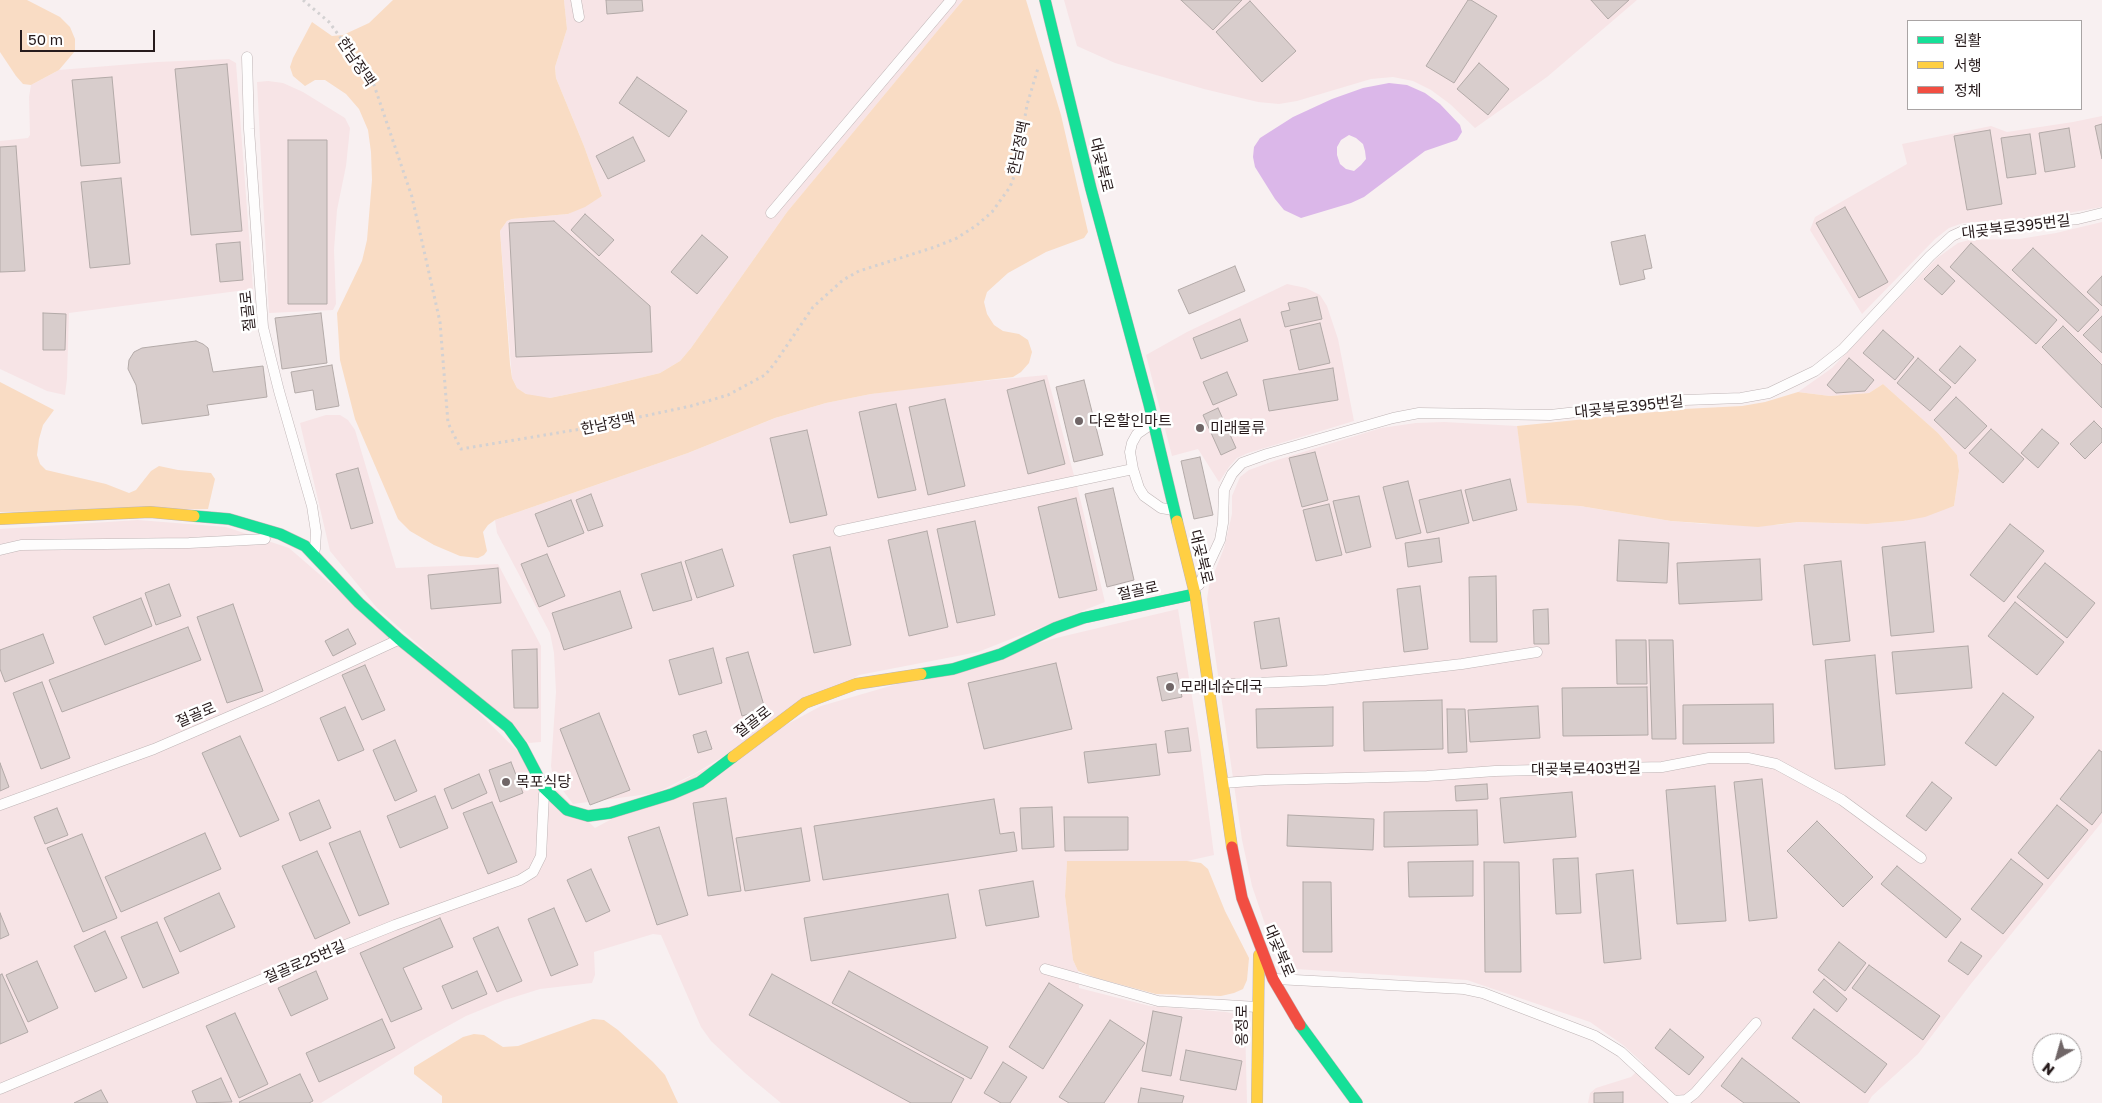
<!DOCTYPE html>
<html>
<head>
<meta charset="utf-8">
<style>
	body { margin:0 }
	#map { position:relative; width:2102px; height:1103px; overflow:hidden; background:#f8f0f1; font-family:"Golos Text","Noto Sans KR",sans-serif }
	canvas { display:block }
	.legend { position:absolute; left:1907px; top:20px; width:175px; height:90px; box-sizing:border-box; background:#fff; border:1px solid #a9a4a4; margin:0; padding:6px 9px; list-style:none; font-size:15px; color:#271b1c }
	.legend li { display:flex; align-items:center; gap:10px; height:25px }
	.legend b { width:25px; border:1px solid #a9a4a4 }
	.north { position:absolute; left:2032px; top:1033px; width:50px; height:50px; box-sizing:border-box; background:#fff; border:1px solid #a9a4a4; border-radius:50%; rotate:218deg; font-size:14px; font-weight:700; line-height:20px; text-align:center; color:#271b1c }
	.north::after { content:''; display:block; margin:auto; width:18px; height:22px; background:#706667; clip-path:polygon(50% 0,100% 100%,50% 72%,0 100%) }
	.scale { position:absolute; left:20px; top:30px; width:135px; height:22px; box-sizing:border-box; border:2px solid #271b1c; border-top:0; padding-left:6px; font-size:15px; line-height:18px; white-space:nowrap; color:#271b1c; -webkit-text-stroke:4px #fff; paint-order:stroke }
</style>
</head>
<body>
<div id="map">
<canvas width="2102" height="1103"></canvas>
<ul class="legend">
<li><b style="height:6px;background:#16e098"></b>원활</li>
<li><b style="height:6px;background:#ffcf43"></b>서행</li>
<li><b style="height:6px;background:#f24e42"></b>정체</li>
</ul>
<div class="north">N</div>
<div class="scale">50 m</div>
</div>
<script>
const ctx = document.querySelector('canvas').getContext('2d');
ctx.lineJoin = 'round';
function fillPath(path, color) { ctx.fillStyle = color; ctx.fill(path, 'evenodd'); }
const toPath = rows => new Path2D(rows.map(r => 'M' + r).join(''));
function strokePath(path, color, width, dash) { ctx.strokeStyle = color; ctx.lineWidth = width; ctx.lineCap = dash ? 'butt' : 'round'; ctx.setLineDash(dash || []); ctx.stroke(path); }
function drawText(font, color, halo, rows, align = 'center') {
  ctx.font = font + ' "Golos Text","Noto Sans KR",sans-serif'; ctx.lineWidth = 5; ctx.setLineDash([]); ctx.textBaseline = 'middle'; ctx.strokeStyle = halo; ctx.fillStyle = color; for (const [text, x, y, turn = 0] of rows) {
    ctx.save(); ctx.translate(x, y); ctx.rotate((+turn || 0) * Math.PI / 180); ctx.textAlign = isNaN(turn) ? turn : align; if (halo) ctx.strokeText(text, 0, 0); ctx.fillText(text, 0, 0); ctx.restore();
  }
}
fillPath(toPath([
	[564,0,963,0,787,212,691,348,680,361,660,373,603,387,550,398,536,397,526,394,517,388,512,378,500,231,507,221,512,219,568,214,602,196,584,146,556,78,555,67,567,29],
	[1064,0,1637,0,1547,77,1475,128,1450,104,1431,90,1413,81,1393,77,1371,79,1297,101,1279,104,1258,102,1204,89,1115,63,1077,46],
	[229,59,236,63,253,289,69,313,67,379,65,395,47,391,0,369,0,141,28,138,30,135,29,97,31,85,59,70,157,62],
	[268,81,283,83,303,92,345,118,350,128,346,166,337,210,334,250,336,304,333,310,269,313,257,82],
	[2102,116,2102,207,2041,218,1963,223,1949,228,1935,239,1862,314,1810,230,1815,217,1907,164,1902,144,1991,126,2007,132,2073,122],
	[2102,222,2102,822,1970,985,1918,1054,1872,1096,1868,1103,1588,1103,1590,1093,1596,1088,1631,1077,1644,1064,1623,1045,1590,1022,1467,980,1280,968,1252,886,1242,840,1207,599,1209,586,1224,548,1232,514,1232,496,1240,477,1249,470,1274,461,1381,428,1416,423,1444,422,1517,426,1528,503,1580,506,1671,521,1705,524,1778,525,1798,522,1867,524,1903,521,1954,506,1959,471,1957,455,1938,433,1883,384,1869,393,1830,396,1798,392,1832,368,1937,258,1958,243,1969,240,2019,239,2056,233],
	[1287,284,1306,288,1320,295,1327,306,1338,339,1354,421,1248,453,1237,458,1229,467,1219,482,1198,449,1172,456,1146,355,1187,332],
	[1047,375,1079,494,1105,602,978,652,859,675,694,774,656,793,573,804,553,777,551,766,556,692,554,653,550,633,497,533,495,520,688,453,775,418,826,403,871,394,929,386],
	[326,415,340,415,348,420,355,430,396,568,498,564,541,646,541,742,529,743,377,608,330,551,300,423],
	[138,520,226,527,289,548,470,704,595,828,821,706,1056,638,1178,609,1200,747,1214,855,1187,861,1067,861,1065,896,1073,960,1078,971,1079,988,1150,1006,1226,1012,1239,1015,1245,1023,1247,1103,781,1103,745,1073,711,1041,701,1027,661,935,653,934,594,952,595,975,592,983,540,989,505,1000,466,1016,419,1042,321,1103,0,1103,0,529]
]), '#f7e4e6');
fillPath(toPath([
	[0,0,27,0,60,17,70,27,75,39,75,51,59,70,31,85,23,84,16,76,0,52],
	[393,0,564,0,567,29,555,67,556,78,584,146,602,196,585,207,568,214,512,219,507,221,500,231,510,364,512,378,517,388,526,394,550,398,603,387,660,373,680,361,691,348,787,212,963,0,1026,0,1061,115,1088,232,1084,238,1046,252,1008,273,987,292,984,302,987,314,994,325,1003,331,1019,334,1028,340,1032,352,1029,363,1021,372,1013,377,871,394,826,403,775,418,688,453,495,520,488,525,483,532,487,551,484,555,478,558,460,556,434,545,410,531,398,519,355,419,340,360,337,313,362,261,367,240,372,180,371,152,368,130,359,109,346,94,325,80,315,80,305,86,293,76,290,67,293,58,312,22,332,36,343,35,369,23],
	[0,382,54,410,43,425,39,439,37,455,40,464,46,470,106,484,129,493,136,490,151,471,159,466,178,470,211,473,215,479,208,509,0,512],
	[1883,384,1938,433,1957,455,1959,471,1954,506,1925,517,1903,521,1867,524,1798,522,1758,527,1671,521,1580,506,1527,503,1517,426,1684,409,1742,406,1765,402,1798,392,1830,396,1869,393],
	[1067,861,1187,861,1201,863,1208,869,1225,911,1249,958,1247,980,1243,989,1234,993,1221,996,1156,994,1096,978,1078,971,1073,960,1065,896],
	[593,1019,604,1020,618,1030,653,1062,665,1075,678,1103,442,1103,442,1096,414,1074,414,1067,463,1037,474,1034,484,1035,503,1047,518,1046]
]), '#f9dcc4');
fillPath(toPath([
	[1389,83,1407,85,1425,93,1440,104,1460,125,1462,132,1457,140,1425,151,1364,197,1351,203,1301,218,1284,210,1275,199,1255,167,1253,157,1254,147,1260,138,1293,117,1332,99,1363,88],
	[1349,135,1356,138,1363,144,1365,151,1366,159,1361,165,1354,171,1346,169,1340,164,1337,155,1337,147,1341,140]
]), '#dbb7e9');
const building = toPath([
	[606,0,642,0,643,11,607,14,606,0],
	[1181,0,1242,0,1213,30,1181,0],
	[1468,0,1471,0,1497,16,1454,83,1426,66,1468,0],
	[1591,0,1629,0,1608,19,1591,0],
	[1250,1,1296,51,1262,82,1216,32,1250,1],
	[1479,63,1509,89,1488,115,1457,89,1479,63],
	[227,64,242,231,191,235,175,69,227,64],
	[112,77,120,163,81,166,72,80,112,77],
	[637,77,687,111,669,137,619,103,637,77],
	[2102,124,2102,159,2095,126,2102,124],
	[2069,128,2075,167,2045,172,2039,133,2069,128],
	[1990,130,2002,204,1967,210,1954,136,1990,130],
	[2030,134,2036,174,2007,178,2001,138,2030,134],
	[633,137,645,161,608,179,596,156,633,137],
	[288,140,327,140,327,304,288,304,288,140],
	[16,146,25,271,0,272,0,147,16,146],
	[121,178,130,264,90,268,81,182,121,178],
	[1845,207,1888,282,1859,298,1816,223,1845,207],
	[585,214,614,240,599,256,571,230,585,214],
	[554,221,650,306,652,352,516,357,509,223,554,221],
	[702,235,728,257,697,294,671,272,702,235],
	[1645,235,1652,268,1643,270,1645,279,1620,285,1611,242,1645,235],
	[240,242,243,280,220,282,216,244,240,242],
	[1971,243,2057,320,2036,344,1950,267,1971,243],
	[2033,248,2099,310,2078,332,2012,270,2033,248],
	[1938,265,1955,281,1942,295,1924,279,1938,265],
	[1235,266,1245,291,1189,314,1178,290,1235,266],
	[2102,276,2102,306,2087,292,2102,276],
	[1317,297,1322,319,1285,327,1281,312,1290,310,1288,303,1317,297],
	[43,313,66,314,65,350,43,350,43,313],
	[321,313,327,363,282,369,275,318,321,313],
	[2102,316,2102,353,2083,335,2102,316],
	[1240,319,1248,341,1201,359,1193,338,1240,319],
	[1320,323,1330,363,1299,370,1290,330,1320,323],
	[2063,326,2102,365,2102,408,2042,347,2063,326],
	[1883,330,1914,357,1895,380,1863,353,1883,330],
	[196,341,203,344,208,348,213,372,263,366,267,397,207,405,209,415,142,424,136,385,128,369,129,360,134,352,142,348,196,341],
	[1960,346,1976,360,1955,384,1939,370,1960,346],
	[1849,358,1874,380,1865,391,1836,393,1827,385,1849,358],
	[1918,358,1951,387,1930,411,1897,383,1918,358],
	[332,365,339,406,316,410,313,390,295,393,291,372,332,365],
	[1333,368,1338,400,1269,411,1263,380,1333,368],
	[1227,372,1237,395,1213,405,1203,382,1227,372],
	[1044,380,1065,464,1028,474,1007,390,1044,380],
	[1084,380,1103,455,1074,462,1056,387,1084,380],
	[1956,397,1987,426,1965,449,1934,420,1956,397],
	[945,399,965,486,928,495,909,407,945,399],
	[896,404,916,490,878,498,859,412,896,404],
	[1218,408,1236,448,1221,455,1203,415,1218,408],
	[2094,421,2102,429,2102,442,2085,459,2070,444,2094,421],
	[1991,429,2024,459,2003,483,1969,453,1991,429],
	[2042,429,2059,443,2038,468,2021,453,2042,429],
	[807,430,827,515,790,523,770,438,807,430],
	[1315,452,1328,500,1302,507,1289,458,1315,452],
	[1200,457,1213,515,1194,519,1181,461,1200,457],
	[358,468,373,523,351,529,336,474,358,468],
	[1510,479,1517,510,1473,521,1465,490,1510,479],
	[1408,481,1421,533,1396,539,1383,487,1408,481],
	[1113,488,1134,580,1107,587,1085,494,1113,488],
	[1461,490,1469,523,1427,533,1419,500,1461,490],
	[591,494,603,526,588,531,576,500,591,494],
	[1359,496,1371,547,1346,553,1333,501,1359,496],
	[1076,498,1097,590,1059,598,1038,507,1076,498],
	[571,500,584,533,548,547,535,514,571,500],
	[1329,504,1342,555,1316,561,1303,510,1329,504],
	[975,521,995,615,957,623,937,529,975,521],
	[2010,524,2044,551,2004,602,1970,575,2010,524],
	[927,531,948,627,909,636,888,540,927,531],
	[1439,538,1442,562,1408,567,1405,543,1439,538],
	[1619,540,1669,543,1667,583,1617,581,1619,540],
	[1925,542,1934,632,1891,636,1882,547,1925,542],
	[830,547,851,645,814,653,793,555,830,547],
	[722,549,734,586,697,598,685,561,722,549],
	[547,554,565,596,539,607,521,564,547,554],
	[1760,559,1762,600,1679,604,1677,563,1760,559],
	[1841,561,1850,641,1813,645,1804,565,1841,561],
	[681,562,692,600,653,611,641,574,681,562],
	[2045,563,2095,603,2067,638,2017,597,2045,563],
	[498,568,501,603,431,609,428,575,498,568],
	[1496,576,1497,642,1470,642,1469,577,1496,576],
	[169,584,181,616,156,625,145,593,169,584],
	[1420,586,1428,649,1404,652,1397,589,1420,586],
	[620,591,632,628,564,650,552,613,620,591],
	[141,598,152,626,105,645,93,617,141,598],
	[2015,602,2064,642,2037,675,1988,636,2015,602],
	[233,604,263,691,227,703,197,617,233,604],
	[1548,609,1549,644,1534,644,1533,610,1548,609],
	[1279,618,1287,666,1261,669,1254,622,1279,618],
	[188,627,201,660,62,712,49,680,188,627],
	[348,629,356,644,333,656,325,641,348,629],
	[43,634,54,663,5,682,0,669,0,650,43,634],
	[1616,640,1646,640,1647,684,1617,684,1616,640],
	[1649,640,1673,640,1676,739,1652,739,1649,640],
	[1968,646,1972,688,1896,694,1892,652,1968,646],
	[713,648,722,683,679,695,669,660,713,648],
	[537,649,538,708,514,708,512,650,537,649],
	[748,652,765,709,742,716,726,658,748,652],
	[1875,655,1885,765,1835,769,1825,660,1875,655],
	[1056,663,1072,729,984,749,968,683,1056,663],
	[365,665,385,710,362,720,342,675,365,665],
	[1177,673,1182,697,1162,701,1157,677,1177,673],
	[42,682,70,758,41,769,13,693,42,682],
	[1647,687,1648,735,1563,736,1562,688,1647,687],
	[2003,693,2034,717,1996,766,1965,743,2003,693],
	[1442,700,1443,749,1364,751,1363,702,1442,700],
	[1773,704,1774,743,1683,744,1683,705,1773,704],
	[1538,706,1540,738,1470,742,1468,710,1538,706],
	[345,707,364,750,338,761,320,718,345,707],
	[1333,707,1333,746,1257,748,1256,709,1333,707],
	[1447,709,1465,709,1467,752,1448,753,1447,709],
	[599,713,630,790,590,805,560,729,599,713],
	[1188,728,1191,751,1168,753,1165,731,1188,728],
	[706,731,712,749,698,753,693,735,706,731],
	[240,736,279,820,240,837,202,753,240,736],
	[395,740,417,791,395,801,373,750,395,740],
	[1156,744,1160,775,1088,783,1084,752,1156,744],
	[2099,750,2102,752,2102,812,2092,825,2060,799,2099,750],
	[511,762,523,793,500,802,489,770,511,762],
	[0,763,9,787,0,791,0,763],
	[479,774,487,793,452,809,444,789,479,774],
	[1762,779,1777,918,1749,921,1734,782,1762,779],
	[1932,782,1952,798,1926,831,1906,816,1932,782],
	[1487,784,1488,799,1456,801,1455,786,1487,784],
	[1715,786,1726,921,1677,924,1666,790,1715,786],
	[1572,792,1576,837,1504,843,1500,798,1572,792],
	[435,796,448,828,400,848,387,816,435,796],
	[726,798,741,891,708,896,693,803,726,798],
	[994,799,1000,834,1014,832,1017,851,823,880,814,826,994,799],
	[319,800,331,828,300,841,289,813,319,800],
	[492,802,517,862,488,874,463,813,492,802],
	[2057,805,2088,830,2048,879,2018,853,2057,805],
	[1052,807,1054,847,1022,849,1020,808,1052,807],
	[57,808,68,835,45,844,34,817,57,808],
	[1477,810,1478,845,1384,847,1384,812,1477,810],
	[1288,815,1374,819,1373,850,1287,846,1288,815],
	[1064,817,1128,817,1128,850,1065,851,1064,817],
	[1817,821,1873,877,1843,907,1787,851,1817,821],
	[659,827,688,915,657,925,628,837,659,827],
	[801,828,810,881,745,891,736,838,801,828],
	[360,831,389,904,359,916,329,843,360,831],
	[205,833,221,869,121,912,105,877,205,833],
	[82,834,117,918,83,932,47,848,82,834],
	[317,851,350,923,315,939,282,866,317,851],
	[1578,858,1581,913,1556,914,1553,859,1578,858],
	[2011,859,2043,884,2003,934,1971,909,2011,859],
	[1473,861,1473,896,1409,897,1408,862,1473,861],
	[1484,862,1519,862,1521,972,1485,972,1484,862],
	[1897,866,1961,919,1946,938,1881,884,1897,866],
	[591,869,610,911,586,922,567,880,591,869],
	[1633,870,1641,959,1604,963,1596,874,1633,870],
	[1033,881,1039,917,986,926,979,890,1033,881],
	[1303,882,1331,882,1332,952,1303,952,1303,882],
	[219,893,235,927,180,952,164,918,219,893],
	[948,894,956,938,811,961,804,918,948,894],
	[554,908,578,965,551,976,528,919,554,908],
	[0,913,9,935,0,939,0,913],
	[440,918,453,947,403,968,422,1009,391,1022,360,953,440,918],
	[157,922,179,973,143,988,121,937,157,922],
	[498,927,522,981,497,992,473,938,498,927],
	[105,931,127,978,95,992,74,946,105,931],
	[1839,942,1866,963,1845,991,1818,970,1839,942],
	[1961,942,1982,956,1968,975,1948,961,1961,942],
	[37,961,58,1008,28,1022,6,975,37,961],
	[1869,965,1940,1016,1923,1040,1852,988,1869,965],
	[316,971,328,999,291,1016,278,988,316,971],
	[477,971,487,994,452,1009,442,986,477,971],
	[849,971,988,1047,971,1079,832,1003,849,971],
	[2,974,28,1032,0,1044,0,975,2,974],
	[772,974,964,1079,951,1103,911,1103,749,1015,772,974],
	[1824,979,1847,999,1837,1012,1813,992,1824,979],
	[1049,983,1083,1005,1043,1069,1009,1047,1049,983],
	[1814,1009,1887,1064,1865,1093,1792,1038,1814,1009],
	[1153,1011,1182,1017,1171,1076,1142,1071,1153,1011],
	[235,1013,268,1084,239,1098,206,1026,235,1013],
	[382,1019,395,1048,319,1082,306,1053,382,1019],
	[1110,1020,1145,1043,1104,1103,1069,1103,1059,1097,1110,1020],
	[1670,1029,1704,1057,1689,1075,1655,1048,1670,1029],
	[1186,1050,1242,1061,1236,1090,1180,1080,1186,1050],
	[1742,1058,1800,1103,1744,1103,1721,1086,1742,1058],
	[1003,1062,1027,1077,1010,1103,1001,1103,984,1093,1003,1062],
	[300,1074,313,1101,309,1103,240,1103,239,1102,300,1074],
	[221,1078,232,1102,197,1103,192,1091,221,1078],
	[1141,1088,1184,1096,1182,1103,1138,1103,1141,1088],
	[101,1090,108,1103,74,1103,101,1090],
	[1623,1092,1623,1103,1594,1103,1594,1093,1623,1092]
]);
fillPath(building, '#d8cdcc');
strokePath(building, '#b3aaa8', 1);
const lane = toPath([
	[576,0,579,17],
	[247,57,249,129,263,327,279,391,312,506,316,532,315,549],
	[771,213,951,0],
	[1153,423,1137,434,1132,443,1130,452,1133,469,1139,488,1144,496,1161,508,1173,510],
	[839,531,1133,469],
	[0,550,21,545,189,543,265,539],
	[1199,585,1220,540,1223,523,1224,490,1232,474,1242,463,1267,454,1393,418,1419,413,1550,415,1685,400,1741,398,1769,393,1815,371,1843,349,1930,256,1952,236,1965,230,2078,219,2102,213],
	[1210,685,1325,680,1462,664,1537,652],
	[1223,783,1265,780,1427,776,1495,771,1662,767,1709,758,1748,758,1776,764,1842,800,1921,858],
	[0,805,154,749,270,699,398,640],
	[1045,969,1158,1001,1257,1007],
	[1276,979,1464,989,1483,993,1595,1036,1621,1052,1674,1101,1686,1100,1695,1093,1756,1023],
	[0,1089,303,962,395,925,520,880,533,872,541,856,544,794]
]);
const fast = toPath([
	[1045,0,1091,189,1149,404,1177,521],
	[194,516,229,519,280,534,305,546,359,603,399,639,508,727,522,746,544,788,567,810,588,816,610,813,672,794,700,782,733,757],
	[921,674,953,669,1001,654,1055,628,1083,618,1195,594],
	[1300,1025,1357,1103]
]);
const slow = toPath([
	[0,519,150,512,194,516],
	[1177,521,1195,594,1232,847],
	[733,757,805,703,856,684,921,674],
	[1257,1103,1259,955]
]);
const jam = toPath([
	[1232,847,1242,898,1273,979,1300,1025]
]);
strokePath(lane, '#bfb5b6', 11);
strokePath(fast, '#bfb5b6', 12);
strokePath(slow, '#bfb5b6', 12);
strokePath(jam, '#bfb5b6', 12);
strokePath(toPath([
	[303,0,329,22,373,82,412,197,440,322,448,423,461,449,593,427,691,406,728,395,765,375,775,363,813,307,843,280,859,271,935,247,957,238,977,225,992,212,1010,187,1015,174,1027,105,1038,68]
]), '#d3d1d2', 3, [2.5, 4]);
strokePath(lane, '#fefdfd', 10);
strokePath(fast, '#16e098', 11);
strokePath(slow, '#ffcf43', 11);
strokePath(jam, '#f24e42', 11);
for (const [x, y, r, color] of [
	[1079,421,5,"#706667"],
	[1200,428,5,"#706667"],
	[1170,687,5,"#706667"],
	[506,782,5,"#706667"]
]) { const dot = new Path2D(); dot.arc(x, y, r, 0, 2 * Math.PI); ctx.fillStyle = color; ctx.fill(dot); strokePath(dot, '#fff', 2); }
drawText('15px', '#271b1c', '#fff', [
	["한남정맥",356,62,56],
	["한남정맥",1019,148,-78],
	["대곶북로",1101,165,76],
	["대곶북로395번길",2016,227,-7],
	["절골로",248,311,-96],
	["대곶북로395번길",1629,407,-6],
	["한남정맥",608,424,-12],
	["대곶북로",1201,557,76],
	["절골로",1138,591,-12],
	["절골로",196,715,-23],
	["절골로",753,722,-37],
	["대곶북로403번길",1586,769,-1],
	["대곶북로",1279,951,67],
	["절골로25번길",305,962,-23],
	["옹정로",1242,1025,-90]
]);
drawText('15px', '#271b1c', '#fff', [
	["다온할인마트",1089,421],
	["미래물류",1210,428],
	["모래네순대국",1180,687],
	["목포식당",516,782]
], 'left');
</script>
</body>
</html>
